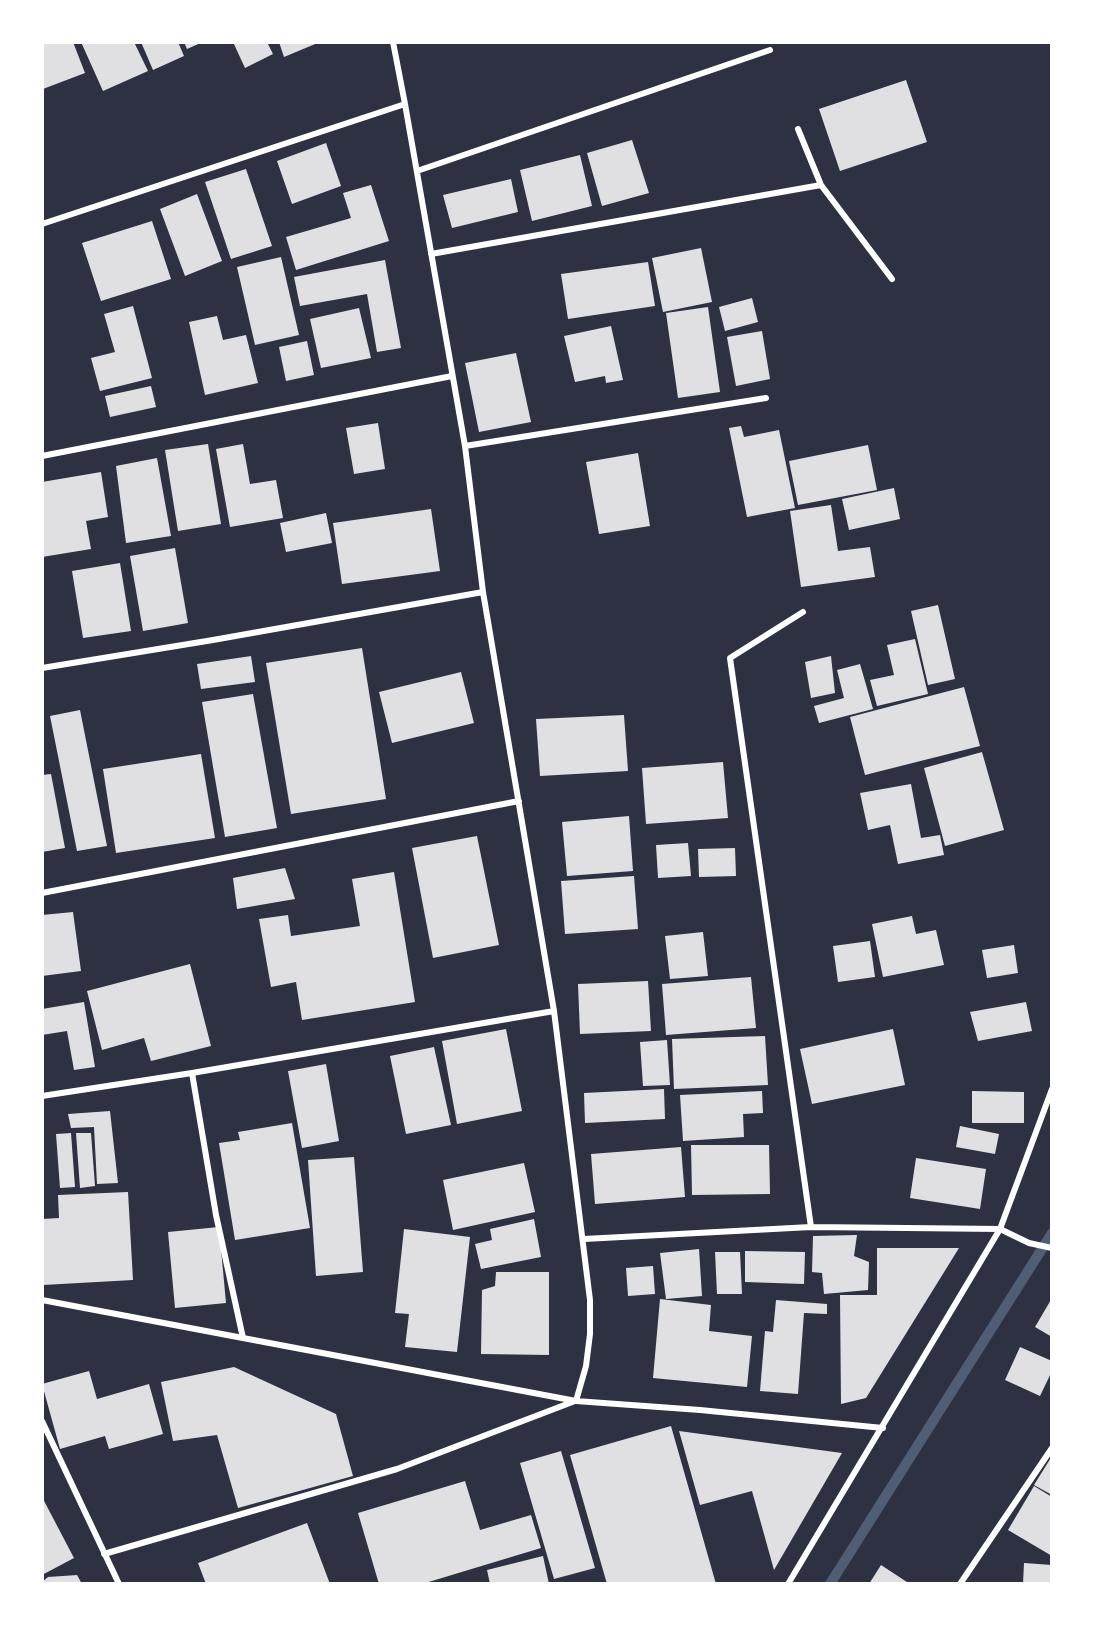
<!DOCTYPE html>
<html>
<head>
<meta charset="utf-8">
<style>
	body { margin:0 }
	#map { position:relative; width:1094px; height:1626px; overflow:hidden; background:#2d3142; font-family:"Public Sans",sans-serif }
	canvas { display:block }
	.frame { position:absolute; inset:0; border:44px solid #fff; pointer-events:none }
</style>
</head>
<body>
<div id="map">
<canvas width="1094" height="1626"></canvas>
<div class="frame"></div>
</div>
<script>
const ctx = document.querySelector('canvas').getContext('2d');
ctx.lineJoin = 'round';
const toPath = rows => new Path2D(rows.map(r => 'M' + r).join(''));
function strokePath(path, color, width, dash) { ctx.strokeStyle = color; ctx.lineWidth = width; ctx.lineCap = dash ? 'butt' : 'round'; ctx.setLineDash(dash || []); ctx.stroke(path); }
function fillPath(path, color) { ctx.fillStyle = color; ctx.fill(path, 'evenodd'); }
strokePath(toPath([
	[830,1584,1052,1233]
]), '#4f5d75', 10);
fillPath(toPath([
	[42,42,73,42,85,73,43,89],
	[81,42,134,42,148,71,103,91],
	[141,42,178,42,184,56,153,70],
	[184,42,203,42,187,49],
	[233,42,267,42,273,54,245,68],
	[279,42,320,42,284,57],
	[906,80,927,142,840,171,819,109],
	[632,140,649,193,602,206,587,153],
	[326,143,341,186,292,204,277,161],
	[580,155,592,206,532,221,520,170],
	[246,169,272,246,231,259,205,182],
	[511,179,518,212,452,228,443,195],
	[371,185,389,241,296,270,286,237,351,218,343,193],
	[197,194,222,261,185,276,160,209],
	[152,221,171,279,101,301,82,243],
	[701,248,712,302,663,312,652,258],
	[281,257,299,335,255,345,237,267],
	[385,260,401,348,377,352,367,294,300,306,294,277],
	[648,262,655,306,568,319,561,274],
	[752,298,758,322,725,331,719,307],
	[133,306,152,378,100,391,91,358,115,352,104,314],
	[708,307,720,392,678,398,666,313],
	[359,308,371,358,321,368,310,319],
	[217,316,223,340,246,335,258,383,205,395,189,322],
	[611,326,623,380,606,383,605,376,575,382,564,336],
	[762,331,770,379,736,386,727,337],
	[307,341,314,375,286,381,279,347],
	[516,353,531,422,479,432,465,363],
	[151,386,156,407,110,417,105,396],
	[378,423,385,469,354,474,346,428],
	[741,426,744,437,779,430,795,508,747,517,729,428],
	[208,444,221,524,178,531,165,450],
	[243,444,250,484,276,480,283,518,230,527,216,449],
	[868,445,877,490,798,505,789,461],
	[638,453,650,526,599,534,586,462],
	[157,458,171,536,126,543,116,466],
	[101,472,108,517,86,521,91,549,42,557,42,482],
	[894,488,900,519,849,530,842,499],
	[831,505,838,551,870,547,875,577,801,587,790,511],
	[431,509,440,571,342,584,333,523],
	[326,513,332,543,286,552,280,523],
	[175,548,188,623,143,631,130,556],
	[120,563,131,631,83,638,72,571],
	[938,605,955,679,928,685,911,611],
	[915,639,928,694,877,706,870,680,894,675,887,645],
	[362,648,386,799,291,814,266,663],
	[251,656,255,682,201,689,197,664],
	[831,656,835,693,811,698,805,662],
	[860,664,873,709,819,723,814,706,844,698,837,670],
	[461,672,474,723,392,743,379,692],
	[964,687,980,746,865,775,850,717],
	[253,694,277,828,225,837,202,702],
	[80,710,107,846,77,851,50,716],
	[624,715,628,771,540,776,536,719],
	[982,752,1004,830,945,846,924,768],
	[201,754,215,838,116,853,103,769],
	[723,762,728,818,646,824,642,768],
	[51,774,65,848,42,852,42,775],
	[911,784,921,838,940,835,944,855,898,864,890,825,868,830,860,793],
	[629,816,633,871,567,876,562,822],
	[477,836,499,945,433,958,412,848],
	[688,843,691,876,658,878,656,845],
	[735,848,736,876,699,877,698,849],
	[285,868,295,899,237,909,233,878],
	[394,872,415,1002,302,1020,296,982,271,987,259,919,288,915,291,936,360,926,352,879],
	[634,876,638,929,565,934,561,881],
	[73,912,81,971,42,976,42,915],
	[912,916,916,934,936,930,944,965,883,977,872,924],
	[703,932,708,976,670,979,665,936],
	[870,941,875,977,838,982,833,946],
	[1014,945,1018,973,987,978,982,950],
	[190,964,211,1046,151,1061,144,1038,102,1050,87,991],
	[751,977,756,1028,666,1035,662,984],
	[648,981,651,1031,580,1034,578,984],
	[84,1002,95,1067,74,1070,67,1031,42,1035,42,1009],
	[1026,1002,1032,1031,978,1041,970,1012],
	[506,1029,522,1111,457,1124,442,1041],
	[893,1029,905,1085,812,1104,800,1049],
	[765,1036,768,1085,674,1089,672,1039],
	[667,1040,670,1085,643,1086,640,1042],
	[434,1047,451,1125,406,1134,390,1056],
	[326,1064,339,1141,302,1148,288,1071],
	[664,1089,665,1119,585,1123,584,1093],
	[762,1091,763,1113,743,1114,744,1137,683,1141,680,1095],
	[972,1091,1024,1092,1024,1123,972,1123],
	[110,1111,118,1183,97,1184,94,1127,71,1128,68,1114],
	[292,1123,310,1228,235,1240,219,1143,240,1140,238,1132],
	[960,1126,999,1134,995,1154,956,1147],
	[71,1133,75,1187,60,1188,56,1134],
	[76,1133,91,1133,95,1186,80,1188],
	[691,1145,769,1145,770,1194,692,1195],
	[681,1147,685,1197,595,1204,591,1154],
	[354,1157,363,1272,316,1276,308,1160],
	[916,1158,986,1169,980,1209,910,1198],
	[524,1163,535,1212,453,1230,443,1180],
	[128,1192,133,1280,43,1285,42,1219,59,1218,58,1195],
	[534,1219,541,1257,481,1269,475,1244,492,1240,490,1229],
	[219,1227,226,1303,175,1308,168,1232],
	[404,1229,470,1237,457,1352,405,1347,409,1314,395,1313],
	[857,1235,854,1256,869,1262,868,1290,824,1294,822,1273,812,1272,813,1236],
	[877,1248,959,1248,866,1398,841,1404,840,1295,877,1295],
	[699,1249,702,1296,666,1299,660,1253],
	[745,1251,805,1252,804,1284,745,1282],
	[715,1252,740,1252,742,1294,717,1294],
	[653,1266,655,1294,628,1296,626,1268],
	[496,1272,549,1272,549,1355,481,1354,482,1290,495,1286],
	[1052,1298,1052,1337,1035,1327],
	[660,1299,711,1305,709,1331,752,1336,747,1387,653,1378],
	[776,1300,827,1304,827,1314,804,1313,798,1394,760,1391,765,1331,773,1332],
	[1020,1347,1052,1361,1052,1371,1040,1396,1005,1380],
	[234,1367,336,1414,353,1476,238,1508,217,1435,173,1441,161,1382],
	[89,1371,97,1399,149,1384,163,1434,109,1449,105,1436,60,1449,42,1384],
	[671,1426,716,1584,607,1584,570,1455],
	[679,1431,842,1453,774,1570,752,1491,700,1505],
	[561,1451,595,1568,554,1579,520,1463],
	[1052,1456,1052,1495,1034,1485],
	[465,1481,480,1530,531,1515,541,1548,422,1584,379,1584,358,1513],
	[1034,1486,1052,1497,1052,1556,1008,1530],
	[42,1497,74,1558,42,1575],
	[307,1523,330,1584,206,1584,198,1563],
	[543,1556,549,1584,490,1584,487,1570],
	[1024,1563,1052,1565,1052,1584,1023,1584],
	[881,1565,910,1584,869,1584],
	[77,1575,82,1584,42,1584,42,1582,48,1577]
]), '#e0e0e3');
strokePath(toPath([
	[393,42,405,104,465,446,483,592,554,1011,590,1300,590,1334,586,1366,576,1401],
	[798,129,821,185,892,279],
	[417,171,770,50],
	[42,224,405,104],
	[431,254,821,185],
	[465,446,766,398],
	[42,456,452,376],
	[803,612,730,658,811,1227],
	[42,668,213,640,483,592],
	[42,893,519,801],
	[192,1073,216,1215,243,1338],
	[42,1096,192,1073,554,1011],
	[584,1239,811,1227,1000,1229,1029,1243,1052,1248],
	[42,1300,576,1401,700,1410,883,1428],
	[42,1421,119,1584],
	[104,1554,397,1469,575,1401],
	[788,1584,1000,1229,1052,1089],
	[960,1584,1052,1448]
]), '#fff', 6);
</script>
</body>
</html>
